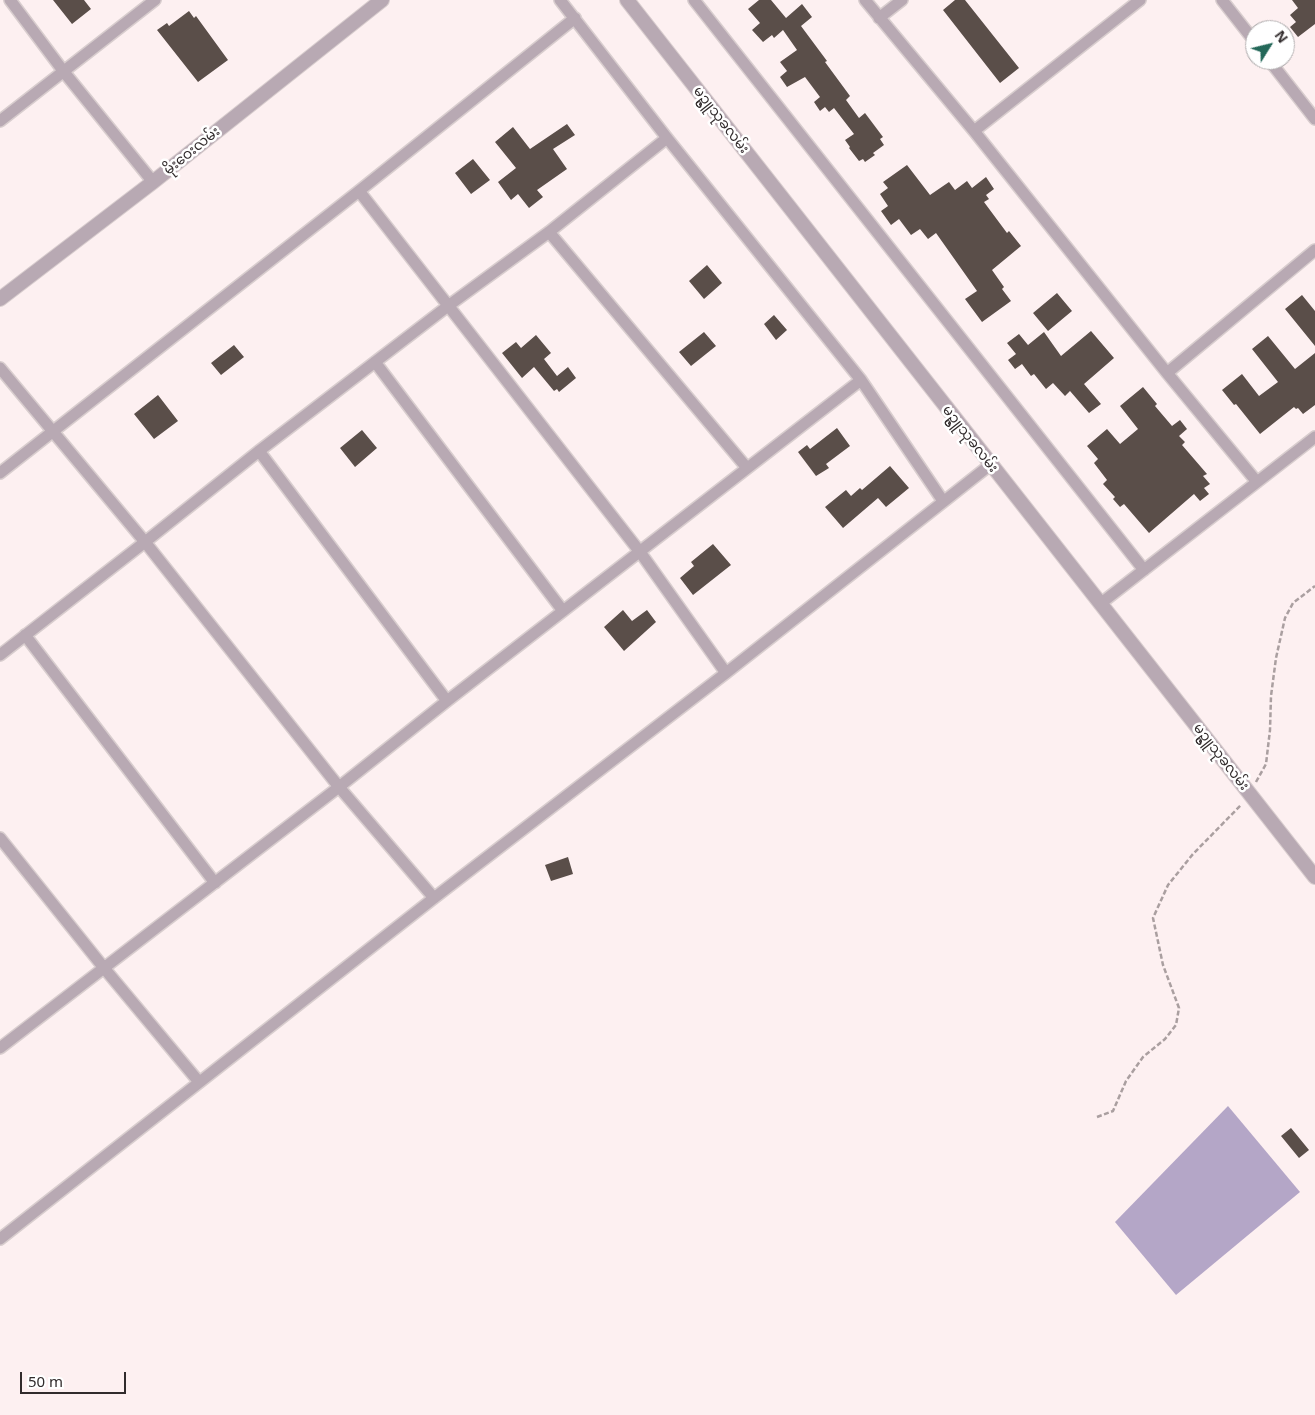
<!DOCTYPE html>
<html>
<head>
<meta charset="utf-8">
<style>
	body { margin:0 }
	#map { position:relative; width:1315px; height:1415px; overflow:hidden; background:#fdf0f1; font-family:"Noto Sans",sans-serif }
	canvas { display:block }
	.north { position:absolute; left:1245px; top:20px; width:50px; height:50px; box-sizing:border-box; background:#fff; border:1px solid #adaaab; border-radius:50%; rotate:54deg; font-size:14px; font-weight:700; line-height:20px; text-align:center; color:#312b2c }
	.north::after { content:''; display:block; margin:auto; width:18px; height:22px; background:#246859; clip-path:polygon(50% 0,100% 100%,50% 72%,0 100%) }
	.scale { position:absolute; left:20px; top:1372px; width:106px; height:22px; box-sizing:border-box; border:2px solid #312b2c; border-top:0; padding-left:6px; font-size:15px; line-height:18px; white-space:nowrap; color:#312b2c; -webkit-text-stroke:4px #fff; paint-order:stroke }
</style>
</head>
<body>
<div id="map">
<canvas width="1315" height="1415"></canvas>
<div class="north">N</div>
<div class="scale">50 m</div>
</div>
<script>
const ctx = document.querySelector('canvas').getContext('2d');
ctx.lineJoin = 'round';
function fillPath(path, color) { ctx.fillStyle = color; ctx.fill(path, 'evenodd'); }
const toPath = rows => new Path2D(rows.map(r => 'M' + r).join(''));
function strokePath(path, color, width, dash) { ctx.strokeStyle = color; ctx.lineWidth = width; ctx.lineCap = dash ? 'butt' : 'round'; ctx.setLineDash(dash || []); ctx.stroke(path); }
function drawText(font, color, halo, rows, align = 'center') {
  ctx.font = font + ' "Noto Sans","Noto Sans Myanmar",sans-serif'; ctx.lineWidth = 5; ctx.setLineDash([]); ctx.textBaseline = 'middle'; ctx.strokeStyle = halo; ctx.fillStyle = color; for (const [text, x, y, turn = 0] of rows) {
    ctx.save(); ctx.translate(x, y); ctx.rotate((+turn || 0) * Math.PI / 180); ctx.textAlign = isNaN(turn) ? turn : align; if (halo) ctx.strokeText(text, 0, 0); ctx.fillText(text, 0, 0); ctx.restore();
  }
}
fillPath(toPath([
	[1228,1106,1300,1192,1176,1295,1115,1222]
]), '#b4a6c7');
fillPath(toPath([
	[53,0,84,0,91,9,72,24],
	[759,0,771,0,786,18,802,4,812,17,801,26,827,61,825,62,850,96,846,100,859,118,865,113,883,137,880,139,884,145,873,153,875,155,865,162,863,159,859,161,849,148,850,147,845,140,854,134,834,108,829,112,825,107,820,111,814,102,820,97,805,77,787,87,780,77,787,71,780,62,797,50,783,30,774,38,772,35,763,42,752,30,760,23,748,9],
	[955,0,965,0,1019,68,1000,83,943,10],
	[1292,0,1315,0,1315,24,1298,37,1290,27,1296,22,1290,15,1298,8],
	[189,11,194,18,196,16,228,60,198,82,157,30,167,23,169,26],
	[567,124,575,135,553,149,567,169,537,190,543,197,529,208,518,194,511,200,498,182,516,168,495,142,513,127,530,149],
	[473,159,490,180,471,194,455,173],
	[907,165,930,195,949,182,955,190,967,181,972,188,986,177,994,189,986,195,989,199,984,202,1007,233,1009,231,1021,246,992,270,1004,287,1002,289,1011,301,982,322,965,299,977,291,936,233,928,239,920,229,911,235,899,219,891,225,881,211,888,206,880,194,888,188,883,182],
	[707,265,722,283,704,299,689,281],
	[1057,293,1072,311,1048,331,1033,313],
	[1302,295,1315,311,1315,346,1285,309],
	[774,315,787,330,776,340,764,324],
	[1091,331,1114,358,1084,384,1101,404,1089,413,1070,391,1065,396,1053,383,1046,389,1034,374,1031,376,1022,364,1015,369,1008,360,1016,354,1007,343,1019,334,1028,345,1044,332,1061,356],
	[704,332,716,346,691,366,679,352],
	[536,335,551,353,544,359,557,376,568,367,576,378,559,392,557,389,554,391,534,367,522,378,502,353,516,342,521,348],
	[1268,336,1295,369,1315,353,1315,405,1303,414,1298,408,1296,409,1294,407,1260,434,1236,404,1234,405,1222,390,1242,374,1259,396,1278,382,1252,349],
	[234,345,244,357,221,375,211,363],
	[1143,387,1157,404,1155,406,1172,426,1180,420,1187,429,1179,436,1185,442,1182,445,1207,474,1203,476,1210,484,1204,488,1209,494,1200,501,1194,494,1149,533,1124,504,1120,507,1113,499,1115,497,1103,484,1107,480,1094,463,1098,459,1087,446,1107,429,1120,444,1138,429,1120,406],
	[158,395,178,421,154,439,134,414],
	[837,428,850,446,826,464,829,468,816,476,798,452,807,445,810,449],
	[362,430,377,448,355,467,340,448],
	[890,466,909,488,886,507,878,498,843,528,825,507,846,490,851,496,860,488,862,490],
	[713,544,731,565,693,595,680,578,694,566,691,562],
	[623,610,632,621,647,610,656,622,624,651,604,627],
	[568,857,573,874,551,881,545,865],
	[1291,1128,1309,1150,1299,1158,1281,1136]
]), '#5a4e49');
const minor = toPath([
	[10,0,64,72,153,182],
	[560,0,667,138,861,380,943,501],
	[694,0,1144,570],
	[865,0,974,131,1167,373,1257,482],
	[1222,0,1255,42],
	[879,18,902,0],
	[1269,60,1315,119],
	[0,121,155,0],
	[974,131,1140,0],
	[359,191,640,552,726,673],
	[549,232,747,468],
	[375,362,563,611],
	[0,368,145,542,339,787,434,898],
	[1167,373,1315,250],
	[259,451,447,701],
	[0,473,359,191,575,18],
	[1100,604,1315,437],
	[25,635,215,883],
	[0,655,145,542,259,451,448,306,549,232,667,138],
	[0,838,104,968,199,1082],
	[0,1048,339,787,447,701,861,380],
	[0,1239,434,898,726,673,990,465]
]);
const tertiary = toPath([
	[627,0,1315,877],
	[0,299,153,182,382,0]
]);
strokePath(minor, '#d8cdce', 14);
strokePath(tertiary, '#d8cdce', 16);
strokePath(toPath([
	[1256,782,1266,764,1270,730,1271,696,1276,658,1285,618,1293,603,1315,586],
	[1097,1117,1113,1111,1126,1081,1143,1057,1165,1039,1176,1025,1179,1008,1163,965,1153,918,1168,885,1193,854,1241,805]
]), '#aa9fa0', 2.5, [5, 2.5]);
strokePath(minor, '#b8a9b3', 11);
strokePath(tertiary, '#b8a9b3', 14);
drawText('14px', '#312b2c', '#fff', [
	["မဥ္ဇူသုခလမ်း",721,120,52],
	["မိုးဝေးလမ်း",192,151,-39],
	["မဥ္ဇူသုခလမ်း",970,439,52],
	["မဥ္ဇူသုခလမ်း",1221,757,52]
]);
</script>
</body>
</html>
